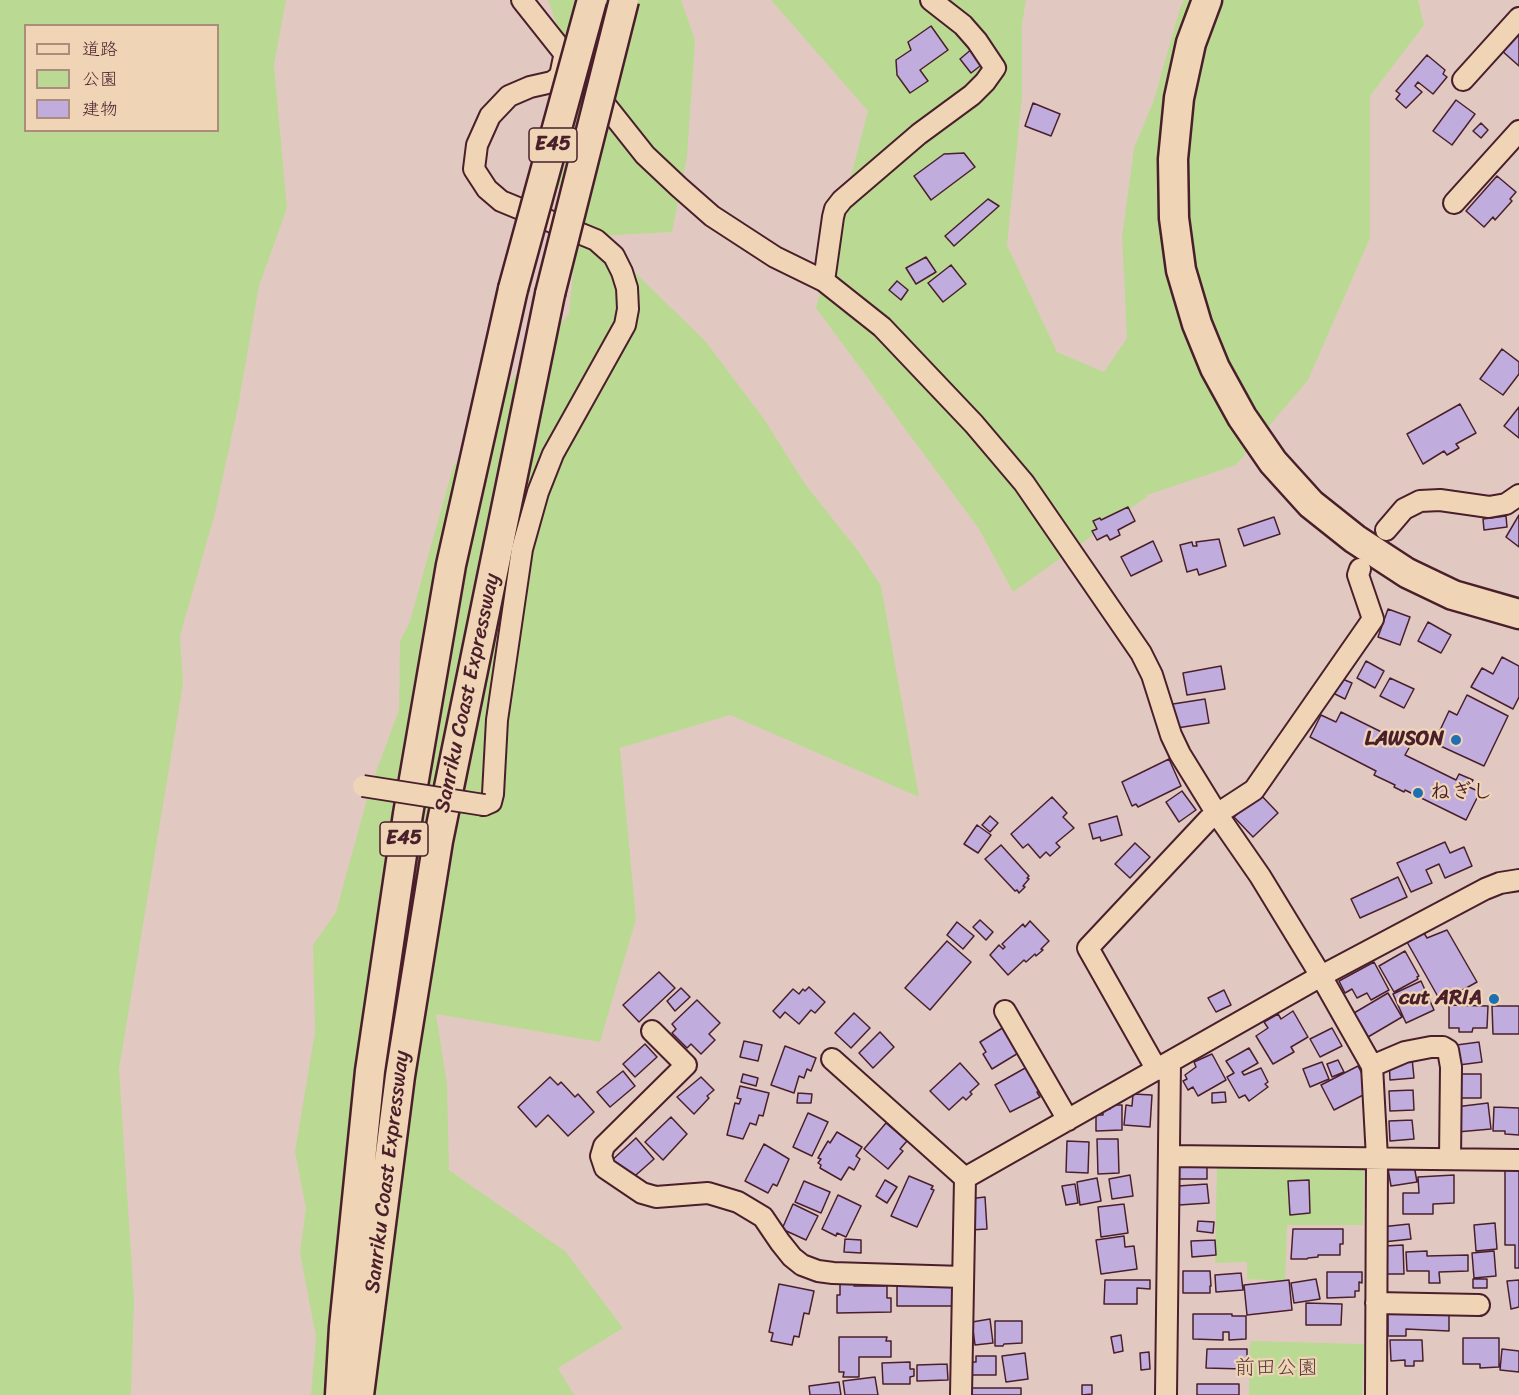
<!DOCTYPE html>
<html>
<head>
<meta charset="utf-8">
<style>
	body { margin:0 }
	#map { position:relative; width:1519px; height:1395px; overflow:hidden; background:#e1c9c2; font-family:Sriracha,"Klee One",sans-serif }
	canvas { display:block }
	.legend { position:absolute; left:24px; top:24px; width:195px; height:108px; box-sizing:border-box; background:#efd5b6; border:2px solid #ad8c7e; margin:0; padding:8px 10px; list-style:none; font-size:18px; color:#4a1f2b }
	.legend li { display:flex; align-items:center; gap:12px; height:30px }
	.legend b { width:30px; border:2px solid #ad8c7e }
</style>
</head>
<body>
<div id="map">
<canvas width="1519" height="1395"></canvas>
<ul class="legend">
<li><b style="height:8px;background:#efd5b6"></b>道路</li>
<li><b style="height:16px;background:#bada93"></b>公園</li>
<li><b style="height:16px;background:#c1addd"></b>建物</li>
</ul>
</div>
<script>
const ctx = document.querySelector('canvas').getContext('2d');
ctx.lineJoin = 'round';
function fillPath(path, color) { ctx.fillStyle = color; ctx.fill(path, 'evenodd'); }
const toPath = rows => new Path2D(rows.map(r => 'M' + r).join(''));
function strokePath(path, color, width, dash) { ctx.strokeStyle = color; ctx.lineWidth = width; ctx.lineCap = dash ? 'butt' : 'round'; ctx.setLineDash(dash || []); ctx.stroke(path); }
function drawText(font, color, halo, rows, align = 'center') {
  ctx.font = font + ' Sriracha,"Klee One",sans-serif'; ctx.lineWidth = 4.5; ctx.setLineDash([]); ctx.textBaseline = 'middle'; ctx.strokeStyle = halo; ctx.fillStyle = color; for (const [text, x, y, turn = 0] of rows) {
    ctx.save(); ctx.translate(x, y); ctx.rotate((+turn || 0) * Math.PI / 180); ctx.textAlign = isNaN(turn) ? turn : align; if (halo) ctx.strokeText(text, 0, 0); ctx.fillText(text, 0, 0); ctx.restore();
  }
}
fillPath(toPath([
	[0,0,286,0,274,65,287,208,259,286,238,407,215,513,180,636,183,684,119,1069,134,1299,131,1395,0,1395],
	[26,26,218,26,218,130,26,130],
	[548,0,681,0,695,40,687,157,672,232,598,236,706,342,764,419,805,484,859,552,881,586,919,797,730,715,620,748,636,919,600,1042,436,1014,447,1084,449,1170,565,1251,623,1328,558,1368,574,1395,311,1395,316,1337,300,1253,306,1208,295,1152,315,1032,313,945,336,912,370,788,399,710,400,641,410,621,453,467,521,367,569,314,574,262,553,157,571,95,557,25],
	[771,0,1026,0,1022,24,1022,97,1007,245,1057,352,1104,372,1127,338,1122,237,1134,148,1154,100,1180,8,1184,0,1418,0,1424,25,1370,96,1370,238,1308,380,1236,465,1144,496,1148,496,1013,592,979,529,816,308,868,111],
	[1217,1162,1364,1165,1363,1225,1287,1225,1285,1281,1247,1279,1247,1262,1215,1263],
	[1250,1341,1364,1344,1362,1395,1249,1395]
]), '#bada93');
const building = toPath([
	[931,26,948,50,920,70,928,81,910,93,897,75,896,60,911,50,908,42,931,26],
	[1519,34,1519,66,1501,50,1519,34],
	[973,48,984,63,971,73,960,59,973,48],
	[1427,55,1445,70,1443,74,1447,77,1433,94,1418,82,1415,86,1422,92,1406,108,1396,99,1400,94,1396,91,1427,55],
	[1456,100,1475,114,1452,145,1433,131,1456,100],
	[1033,103,1060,114,1051,136,1025,126,1033,103],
	[1481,123,1488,130,1481,138,1473,131,1481,123],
	[964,153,975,167,931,200,914,176,944,154,964,153],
	[1497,176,1516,192,1510,199,1512,201,1495,220,1493,217,1484,227,1466,211,1497,176],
	[988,199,999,206,954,246,945,236,988,199],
	[926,257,936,272,916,284,906,268,926,257],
	[951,265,966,284,943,302,928,283,951,265],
	[897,281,908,290,901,300,889,290,897,281],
	[1502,349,1519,362,1519,374,1503,395,1480,379,1502,349],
	[1460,404,1476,433,1456,444,1459,448,1447,455,1444,451,1423,464,1407,434,1460,404],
	[1519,407,1519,438,1504,426,1519,407],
	[1128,507,1135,521,1118,530,1120,535,1110,540,1107,535,1097,540,1092,531,1097,529,1093,521,1100,518,1101,520,1128,507],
	[1519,515,1519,547,1506,537,1519,515],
	[1506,516,1507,527,1484,530,1483,519,1506,516],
	[1274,517,1280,534,1244,546,1238,529,1274,517],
	[1219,539,1226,566,1199,575,1197,569,1187,572,1180,545,1192,542,1193,546,1197,546,1196,542,1219,539],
	[1153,541,1162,561,1131,576,1121,557,1153,541],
	[1388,609,1410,617,1400,645,1378,637,1388,609],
	[1428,622,1451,635,1441,653,1418,641,1428,622],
	[1502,657,1519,666,1519,697,1513,709,1471,687,1482,668,1493,674,1502,657],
	[1366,661,1384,671,1375,688,1357,678,1366,661],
	[1221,666,1225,689,1187,695,1183,673,1221,666],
	[1340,678,1352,683,1345,699,1333,693,1340,678],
	[1390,678,1414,689,1404,708,1380,696,1390,678],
	[1467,695,1508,716,1484,766,1434,743,1449,711,1457,715,1467,695],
	[1205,699,1209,723,1177,728,1173,704,1205,699],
	[1341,712,1410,746,1405,755,1456,780,1459,774,1473,780,1469,787,1480,792,1466,820,1405,790,1404,792,1394,787,1395,785,1374,775,1376,771,1310,737,1321,715,1336,722,1341,712],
	[1169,759,1181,786,1138,807,1136,804,1132,806,1122,782,1169,759],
	[1182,791,1196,810,1179,822,1166,802,1182,791],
	[1259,793,1278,813,1253,837,1234,817,1259,793],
	[1052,797,1067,813,1063,817,1074,828,1056,843,1060,847,1050,856,1046,852,1040,858,1028,844,1023,848,1011,834,1052,797],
	[990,816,998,823,990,832,982,825,990,816],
	[1117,816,1122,835,1101,841,1100,837,1093,839,1089,824,1117,816],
	[977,825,991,835,978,853,964,844,977,825],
	[1445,842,1450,853,1464,847,1472,866,1445,878,1439,864,1426,870,1432,883,1411,892,1397,863,1445,842],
	[1135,843,1150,857,1130,878,1115,864,1135,843],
	[1001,845,1029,876,1027,878,1029,879,1023,886,1025,887,1019,893,1017,890,1015,891,985,859,1001,845],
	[1398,877,1407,897,1360,918,1351,899,1398,877],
	[980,920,993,932,986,940,973,927,980,920],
	[1030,921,1049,941,1041,949,1043,950,1036,956,1035,954,1026,962,1024,960,1008,975,990,955,999,945,1003,949,1005,947,1002,944,1023,924,1025,927,1030,921],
	[957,922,974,936,963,949,947,935,957,922],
	[1447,930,1477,982,1441,1002,1407,942,1424,933,1427,938,1447,930],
	[947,941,971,962,930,1010,905,988,947,941],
	[1405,951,1419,976,1417,977,1418,979,1394,992,1379,966,1405,951],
	[1374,962,1389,990,1371,1000,1367,993,1357,998,1352,989,1345,993,1339,981,1374,962],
	[659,972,675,988,639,1022,623,1005,659,972],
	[1421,981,1434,1010,1406,1023,1393,994,1421,981],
	[809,987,825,1002,815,1013,811,1010,799,1024,785,1012,780,1018,773,1011,793,989,799,994,803,989,805,991,809,987],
	[681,988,690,997,675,1011,667,1001,681,988],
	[1224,990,1231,1005,1216,1012,1208,998,1224,990],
	[1388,993,1402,1017,1368,1037,1354,1013,1388,993],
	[697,1000,720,1023,709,1034,715,1040,701,1054,691,1044,687,1048,672,1033,676,1029,672,1024,697,1000],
	[1449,1005,1488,1006,1487,1028,1473,1028,1472,1032,1459,1032,1459,1028,1449,1028,1449,1005],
	[1492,1006,1519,1006,1519,1034,1493,1034,1492,1006],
	[1293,1011,1308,1037,1291,1047,1294,1052,1273,1064,1256,1036,1268,1028,1264,1022,1278,1014,1281,1019,1293,1011],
	[854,1013,870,1028,851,1048,835,1033,854,1013],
	[1004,1027,1020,1052,992,1069,983,1054,986,1052,980,1042,1004,1027],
	[1332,1028,1342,1046,1320,1057,1310,1039,1332,1028],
	[880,1032,894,1047,873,1068,859,1053,880,1032],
	[744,1041,762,1045,758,1061,740,1057,744,1041],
	[1479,1042,1482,1062,1451,1066,1449,1046,1479,1042],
	[645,1044,657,1057,635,1077,623,1064,645,1044],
	[785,1046,816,1058,811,1071,807,1069,804,1078,799,1076,794,1093,771,1085,785,1046],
	[1249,1048,1258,1063,1242,1072,1244,1075,1261,1068,1268,1082,1265,1084,1268,1087,1249,1101,1245,1095,1239,1098,1227,1077,1234,1073,1226,1061,1249,1048],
	[1212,1054,1226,1080,1198,1096,1193,1087,1188,1090,1183,1081,1187,1079,1185,1075,1196,1067,1194,1062,1212,1054],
	[1412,1058,1414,1078,1390,1080,1389,1059,1412,1058],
	[1338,1060,1344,1072,1332,1077,1327,1064,1338,1060],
	[1322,1062,1329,1079,1310,1087,1303,1069,1322,1062],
	[960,1063,979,1084,970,1092,972,1094,966,1100,963,1097,949,1110,930,1091,960,1063],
	[1358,1066,1371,1091,1334,1110,1321,1085,1358,1066],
	[1027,1067,1040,1090,1037,1092,1040,1097,1010,1112,995,1085,1027,1067],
	[623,1071,635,1086,610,1107,597,1092,623,1071],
	[743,1074,758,1078,756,1086,741,1082,743,1074],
	[1453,1074,1481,1074,1481,1098,1452,1098,1453,1074],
	[550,1077,558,1085,561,1082,575,1097,578,1094,594,1112,568,1136,548,1115,536,1127,518,1107,550,1077],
	[701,1077,714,1090,707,1096,709,1098,694,1114,677,1097,701,1077],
	[740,1086,769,1093,763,1116,759,1115,756,1125,750,1123,743,1139,727,1135,735,1103,739,1104,741,1099,737,1098,740,1086],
	[1413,1090,1414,1110,1390,1111,1389,1091,1413,1090],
	[1225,1092,1226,1102,1212,1103,1212,1093,1225,1092],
	[798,1093,812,1094,811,1103,797,1103,798,1093],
	[1133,1094,1152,1095,1150,1127,1124,1125,1126,1105,1132,1106,1133,1094],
	[1488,1103,1491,1129,1457,1132,1455,1107,1488,1103],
	[1111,1105,1122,1105,1122,1130,1096,1131,1096,1115,1103,1115,1103,1109,1110,1109,1111,1105],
	[1494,1107,1519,1108,1519,1135,1505,1134,1505,1131,1493,1131,1494,1107],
	[808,1113,828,1122,812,1156,793,1147,808,1113],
	[671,1117,687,1134,663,1160,645,1142,671,1117],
	[1412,1120,1414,1139,1390,1141,1389,1121,1412,1120],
	[886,1123,907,1141,900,1149,903,1151,888,1169,864,1149,886,1123],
	[837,1132,862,1147,856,1156,860,1159,854,1170,849,1167,841,1180,820,1168,821,1165,818,1163,821,1159,818,1158,828,1141,830,1143,837,1132],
	[636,1138,654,1159,628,1182,610,1162,636,1138],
	[1097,1139,1118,1139,1119,1173,1098,1174,1097,1139],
	[1067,1141,1089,1142,1088,1173,1066,1172,1067,1141],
	[764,1144,789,1159,777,1186,773,1184,768,1193,745,1181,764,1144],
	[1178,1158,1207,1158,1207,1179,1178,1179,1178,1158],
	[1414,1165,1417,1182,1391,1186,1388,1169,1414,1165],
	[1505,1167,1519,1167,1519,1268,1515,1268,1515,1245,1505,1245,1505,1167],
	[1130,1175,1133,1196,1112,1199,1109,1179,1130,1175],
	[1454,1175,1454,1203,1433,1204,1433,1214,1403,1214,1403,1193,1419,1193,1418,1177,1454,1175],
	[909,1176,933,1186,931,1189,934,1190,917,1227,891,1216,909,1176],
	[1097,1178,1101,1201,1080,1205,1077,1182,1097,1178],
	[885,1180,897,1187,887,1203,876,1196,885,1180],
	[1309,1180,1310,1213,1290,1215,1288,1181,1309,1180],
	[804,1181,830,1192,821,1213,795,1202,804,1181],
	[1075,1184,1078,1203,1066,1205,1062,1186,1075,1184],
	[1207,1184,1209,1203,1179,1205,1178,1186,1207,1184],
	[838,1195,861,1206,846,1237,837,1233,836,1236,822,1229,838,1195],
	[985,1197,987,1229,970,1230,968,1199,985,1197],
	[793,1204,818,1216,806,1240,782,1229,793,1204],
	[1124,1204,1128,1233,1101,1237,1098,1207,1124,1204],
	[1198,1221,1214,1222,1213,1233,1197,1231,1198,1221],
	[1495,1223,1497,1249,1476,1251,1474,1225,1495,1223],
	[1409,1224,1411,1239,1383,1242,1381,1227,1409,1224],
	[1293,1229,1343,1229,1343,1244,1340,1244,1340,1255,1318,1255,1318,1257,1308,1258,1307,1259,1291,1259,1293,1229],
	[1124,1236,1125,1247,1134,1246,1137,1269,1101,1274,1096,1240,1124,1236],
	[845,1239,861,1240,861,1253,844,1252,845,1239],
	[1215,1240,1216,1255,1192,1257,1191,1241,1215,1240],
	[1403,1245,1404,1274,1386,1274,1385,1246,1403,1245],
	[1427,1251,1427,1256,1468,1255,1468,1271,1439,1272,1440,1283,1429,1283,1429,1271,1407,1271,1406,1252,1427,1251],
	[1494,1251,1496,1276,1474,1278,1472,1253,1494,1251],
	[1183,1271,1210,1271,1211,1286,1210,1286,1210,1293,1183,1293,1183,1271],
	[1327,1272,1362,1272,1362,1283,1359,1282,1359,1291,1355,1291,1355,1297,1327,1298,1327,1272],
	[1241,1273,1243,1290,1216,1292,1215,1275,1241,1273],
	[1316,1279,1320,1299,1294,1303,1291,1283,1316,1279],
	[1473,1279,1487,1279,1487,1288,1473,1288,1473,1279],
	[1105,1280,1150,1280,1150,1289,1137,1288,1137,1304,1104,1304,1105,1280],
	[1289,1280,1292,1310,1247,1315,1244,1285,1289,1280],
	[1519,1280,1519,1307,1511,1309,1507,1281,1519,1280],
	[897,1281,954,1282,954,1306,897,1306,897,1281],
	[854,1282,854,1286,887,1286,887,1298,891,1298,891,1312,837,1313,837,1295,840,1295,840,1283,854,1282],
	[779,1284,814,1291,809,1314,804,1313,799,1337,794,1336,792,1345,771,1341,773,1333,769,1332,779,1284],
	[1306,1303,1342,1304,1341,1325,1306,1325,1306,1303],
	[1388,1310,1449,1310,1449,1331,1406,1329,1406,1336,1388,1336,1388,1310],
	[1193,1314,1232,1314,1232,1316,1246,1316,1246,1339,1229,1340,1229,1332,1223,1332,1223,1340,1193,1339,1193,1314],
	[990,1319,993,1343,975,1345,972,1322,990,1319],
	[995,1321,1022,1321,1022,1343,1004,1344,1003,1346,995,1346,995,1321],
	[1121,1335,1123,1351,1114,1353,1111,1337,1121,1335],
	[839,1337,887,1337,886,1341,891,1341,891,1357,859,1357,859,1377,843,1377,844,1372,839,1372,839,1337],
	[1463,1338,1499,1338,1499,1367,1480,1368,1480,1364,1463,1364,1463,1338],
	[1390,1340,1422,1340,1423,1361,1414,1361,1414,1366,1405,1366,1405,1360,1391,1361,1390,1340],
	[1207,1349,1247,1349,1247,1362,1243,1362,1243,1369,1206,1368,1207,1349],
	[1502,1349,1519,1351,1519,1372,1500,1370,1502,1349],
	[1149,1352,1150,1369,1141,1370,1140,1353,1149,1352],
	[1025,1353,1028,1379,1006,1382,1002,1356,1025,1353],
	[976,1356,996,1356,996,1375,971,1375,971,1362,976,1362,976,1356],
	[910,1362,910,1369,914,1369,914,1376,910,1377,910,1384,883,1384,882,1363,910,1362],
	[947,1364,948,1380,917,1381,917,1365,947,1364],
	[875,1377,878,1395,845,1395,843,1381,875,1377],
	[839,1382,841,1395,810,1395,809,1386,839,1382],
	[1197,1384,1239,1384,1239,1395,1197,1395,1197,1384],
	[1082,1385,1092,1385,1092,1394,1082,1395,1082,1385],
	[971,1388,1021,1388,1021,1395,971,1395,971,1388]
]);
fillPath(building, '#c1addd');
strokePath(building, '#4a1f2b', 1.5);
const minor = toPath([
	[522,0,645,155,679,187,712,216,775,257,824,281,882,327,974,424,1024,483,1141,653,1152,675,1171,735,1180,754,1217,814,1260,876,1321,976,1372,1066,1377,1158,1376,1395],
	[1463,80,1519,18],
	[1454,203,1519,131],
	[824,281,833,217,835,209,842,200,919,134,972,95,985,82,995,68,977,41,963,25,931,0],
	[1386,530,1404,509,1420,501,1440,500,1489,507,1506,504,1519,495],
	[484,805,491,802,493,794,497,720,522,549,538,492,553,454,625,325,628,309,627,288,622,272,614,256,596,240,501,201,487,189,474,169,477,145,490,116,509,96,530,87,552,82,560,76,564,57],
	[1005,1011,1068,1120],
	[652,1031,686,1065,604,1146,601,1156,605,1168,642,1193,656,1197,708,1193,738,1202,763,1217,780,1242,792,1257,802,1265,818,1271,833,1273,963,1277],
	[832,1059,965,1178,961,1395],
	[1372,1066,1405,1052,1431,1047,1443,1047,1448,1050,1451,1067,1450,1159],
	[1157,1070,1088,948,1208,820,1254,790,1373,619,1358,575,1360,569],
	[1169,1156,1519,1160],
	[965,1178,1321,976,1485,889,1500,883,1519,880],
	[1376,1303,1479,1305],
	[1166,1395,1170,1063]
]);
const highway = toPath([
	[1207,0,1191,43,1179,98,1173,159,1174,218,1181,270,1197,324,1215,368,1242,417,1273,462,1311,504,1355,539,1407,573,1453,595,1519,614],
	[340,1395,344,1327,370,1071,408,814,451,565,513,289],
	[359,1395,400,1076,438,841,550,294]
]);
strokePath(minor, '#4a1f2b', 24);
strokePath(highway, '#4a1f2b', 33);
strokePath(minor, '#efd5b6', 20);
strokePath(highway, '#efd5b6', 28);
const minorBridge = toPath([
	[363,786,484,805]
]);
const highwayBridge = toPath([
	[513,289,592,0],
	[550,294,624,0]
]);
strokePath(minorBridge, '#4a1f2b', 24, []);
strokePath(highwayBridge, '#4a1f2b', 33, []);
strokePath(minorBridge, '#efd5b6', 20);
strokePath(highwayBridge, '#efd5b6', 28);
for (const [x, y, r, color] of [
	[1456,740,6,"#1f6fb2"],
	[1418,793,6,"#1f6fb2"],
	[1494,999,6,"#1f6fb2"]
]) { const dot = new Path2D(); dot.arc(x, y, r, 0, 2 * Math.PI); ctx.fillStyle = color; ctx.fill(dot); strokePath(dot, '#efd5b6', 2); }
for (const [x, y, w] of [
	[553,145,48],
	[404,839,48]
]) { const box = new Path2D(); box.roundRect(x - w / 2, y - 17, w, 34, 4.5); ctx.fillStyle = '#efd5b6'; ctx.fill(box); strokePath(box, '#4a1f2b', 1.5); }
drawText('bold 20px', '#4a1f2b', null, [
	["E45",553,145],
	["E45",404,839]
]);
drawText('21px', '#4a1f2b', '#efd5b6', [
	["Sanriku Coast Expressway",468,693,-78],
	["Sanriku Coast Expressway",388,1172,-83]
]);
drawText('bold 21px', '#4a1f2b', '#efd5b6', [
	["LAWSON",1444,740],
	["ねぎし",1430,793,"left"],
	["cut ARIA",1482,999]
], 'right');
drawText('21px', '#5b3b3b', '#efd5b6', [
	["前田公園",1276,1369]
]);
</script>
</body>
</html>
